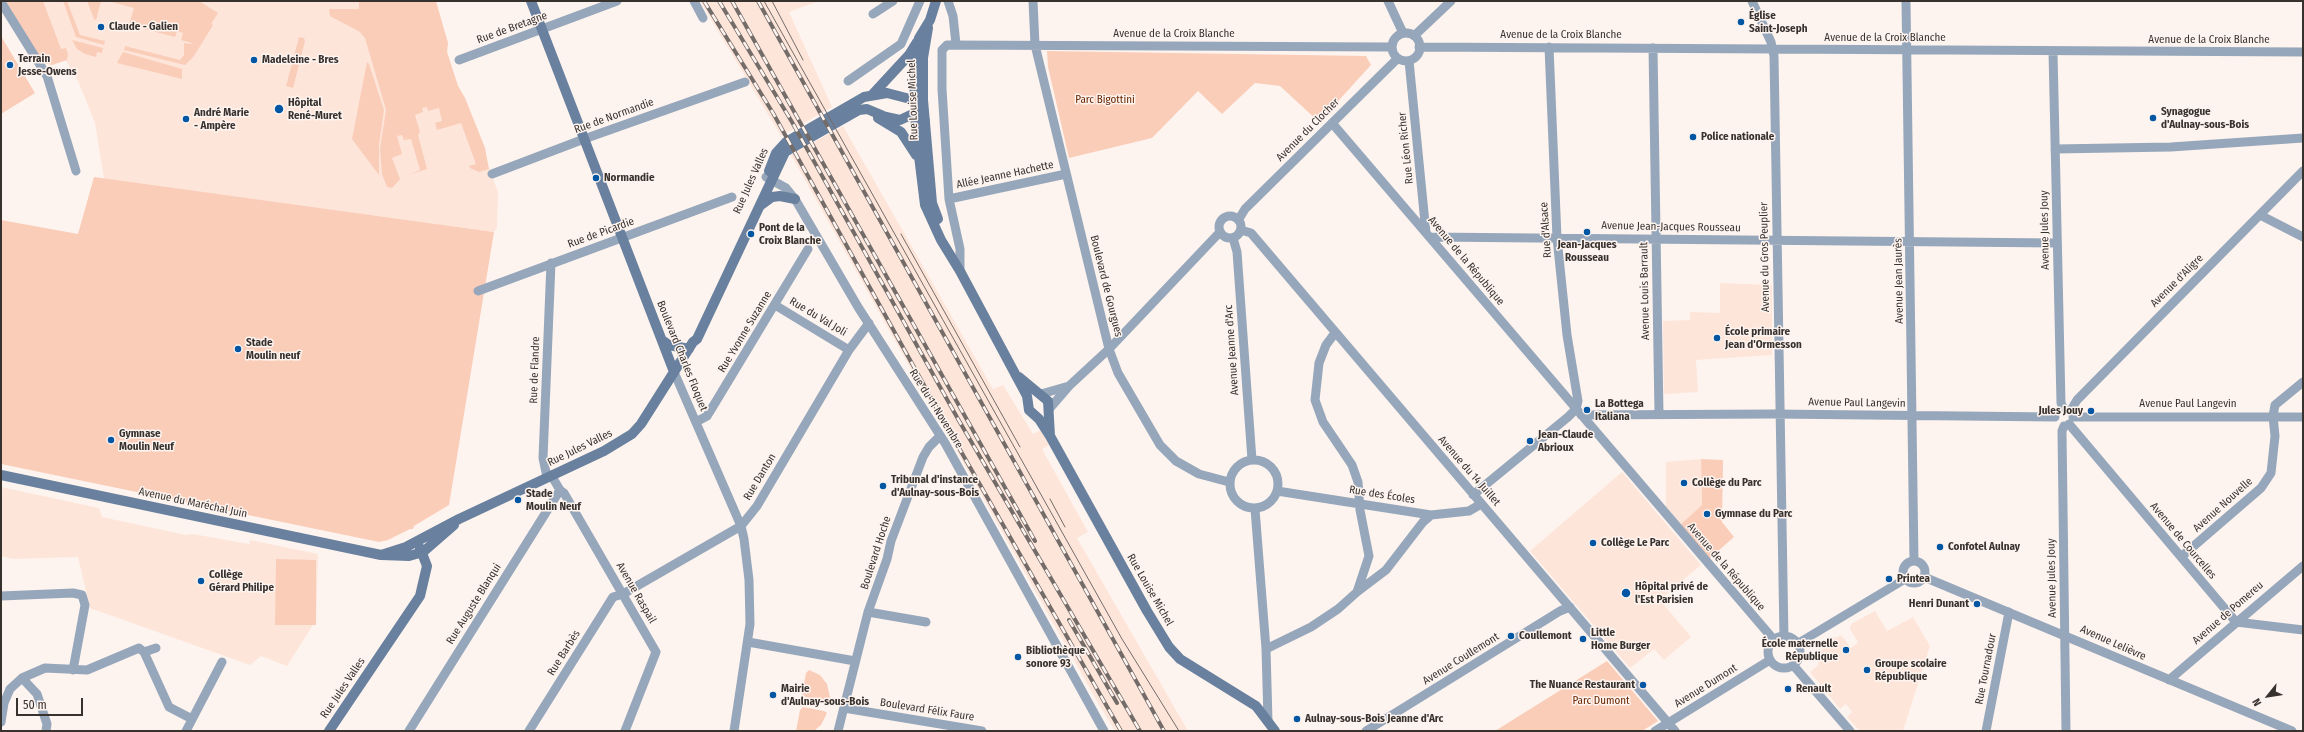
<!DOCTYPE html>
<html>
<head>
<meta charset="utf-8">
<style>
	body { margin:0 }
	#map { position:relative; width:2304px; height:732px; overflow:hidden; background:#fef4ef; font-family:"Fira Sans Condensed",sans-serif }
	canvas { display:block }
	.frame { position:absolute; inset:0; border:2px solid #38322f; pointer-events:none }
	.north { position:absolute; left:2248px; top:676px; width:40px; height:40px; -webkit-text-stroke:3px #fef4ef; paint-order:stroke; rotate:240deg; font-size:11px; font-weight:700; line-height:16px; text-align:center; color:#38322f }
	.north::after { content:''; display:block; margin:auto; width:14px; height:18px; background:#38322f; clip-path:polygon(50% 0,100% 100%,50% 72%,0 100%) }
	.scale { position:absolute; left:16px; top:698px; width:67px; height:18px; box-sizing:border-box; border:2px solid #38322f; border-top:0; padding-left:5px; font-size:12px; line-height:14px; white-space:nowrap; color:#38322f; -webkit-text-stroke:3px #fef4ef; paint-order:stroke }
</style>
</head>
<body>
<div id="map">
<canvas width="2304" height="732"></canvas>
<div class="frame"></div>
<div class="north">N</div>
<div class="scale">50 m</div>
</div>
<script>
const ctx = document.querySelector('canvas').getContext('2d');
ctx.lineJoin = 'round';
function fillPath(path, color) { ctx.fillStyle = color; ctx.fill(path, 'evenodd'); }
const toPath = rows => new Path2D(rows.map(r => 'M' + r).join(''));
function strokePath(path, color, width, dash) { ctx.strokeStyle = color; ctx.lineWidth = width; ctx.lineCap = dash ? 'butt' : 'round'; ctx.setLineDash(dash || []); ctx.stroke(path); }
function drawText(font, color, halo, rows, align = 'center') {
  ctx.font = font + ' "Fira Sans Condensed",sans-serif'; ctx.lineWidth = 3; ctx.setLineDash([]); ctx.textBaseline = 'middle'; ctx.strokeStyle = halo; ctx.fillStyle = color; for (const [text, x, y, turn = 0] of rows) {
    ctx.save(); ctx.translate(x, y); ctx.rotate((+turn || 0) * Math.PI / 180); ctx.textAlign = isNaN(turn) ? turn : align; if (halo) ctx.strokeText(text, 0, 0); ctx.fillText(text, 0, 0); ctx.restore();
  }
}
fillPath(toPath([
	[31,1,434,1,448,43,447,52,458,86,465,98,485,148,486,160,498,192,497,228,494,232,104,179,95,123,78,81],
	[700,1,819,1,789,12,832,107,781,136],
	[843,126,993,389,1003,385,1033,434,1041,430,1049,445,1042,449,1088,532,1077,538,1188,731,1115,731,1098,703,791,155],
	[1720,283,1772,285,1772,355,1696,360,1698,392,1664,394,1663,321,1690,320,1690,312,1720,313],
	[1701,459,1702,505,1680,525,1666,507,1666,462],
	[1622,472,1701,565,1660,600,1691,637,1664,660,1654,649,1630,668,1530,551],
	[1,487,99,508,102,517,186,535,193,534,249,544,250,540,318,554,316,625,313,625,287,666,261,656,250,665,90,608,78,557,13,559,1,556],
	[1875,611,1887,631,1913,617,1930,646,1903,731,1860,731,1847,717,1852,712,1846,704,1840,709,1810,672,1818,665,1819,653,1834,637,1836,638,1841,635,1851,648,1858,642,1850,629,1851,624]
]), '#fee5da');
fillPath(toPath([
	[4,1,43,1,61,49,66,48,68,54,67,60,52,65,42,63],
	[63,1,67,1,80,35,105,41,104,45,76,37],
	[87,1,101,1,96,20,94,19],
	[108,1,199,1,218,13,211,24,213,25,194,56,185,65,124,50,125,46,180,60,184,55,184,43,191,44,192,43,181,40,183,33,177,31,175,37,129,25,134,8],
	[359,1,436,1,448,43,447,52,458,86,465,98,485,148,489,169,479,172,470,168,469,166,476,164,461,123,437,130,435,123,442,121,439,108,428,111,427,107,422,108,423,112,415,115,420,132,418,135,427,169,408,175,420,170,411,139,404,140,402,135,397,136,402,154,392,158,400,179,392,188,387,187,382,174,380,149,386,110,365,38,360,32,330,16,329,9,359,9],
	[1,36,35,93,1,114],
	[299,37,304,38,305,41,293,88,286,86],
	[72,40,103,48,102,53,97,52,96,57,85,54,77,49],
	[1047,51,1366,56,1371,65,1319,122,1280,86,1255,83,1222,114,1198,91,1152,138,1069,158,1048,67],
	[123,52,182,69,182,79,117,63],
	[367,62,369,64,384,110,379,145,379,175,352,139],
	[94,177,494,232,449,505,414,526,413,529,410,529,388,540,379,542,1,464,1,220,78,234],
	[1701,459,1723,460,1722,522,1734,537,1709,559,1680,525,1702,505],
	[276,559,316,560,316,625,275,625],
	[1607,661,1658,721,1642,731,1495,731],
	[809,670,820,675,827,684,830,697,828,700,805,697,802,694,806,673],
	[803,707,824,711,827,713,821,725,814,731,796,731,800,710]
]), '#facdb9');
strokePath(toPath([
	[694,1,703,18],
	[948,1,953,16,956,44],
	[1033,1,1035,45,1109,349,1118,373,1160,445,1176,461,1199,474,1229,482],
	[1388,1,1403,33],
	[1752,1,1771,42,1774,56,1784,637],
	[1906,1,1914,561],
	[1,2,47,76,76,171],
	[873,14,893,1],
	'1392 47a14 14 0 1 1 28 0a14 14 0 1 1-28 0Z',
	[1414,36,1451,1],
	[1419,47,2303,52],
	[1653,48,1659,414],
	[2053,52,2061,403,2063,407],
	[459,60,617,1],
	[1409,61,1426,233],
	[848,81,901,44,920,1],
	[1332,123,1774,640],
	[2055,149,2171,147,2303,138],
	[492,174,584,139,745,82],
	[766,177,786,188,795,199,858,307,945,443,1104,731],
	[949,199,1066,174],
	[2260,215,2303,237],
	'1219 227a11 11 0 1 1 22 0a11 11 0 1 1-22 0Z',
	[1239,219,1245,209,1397,59],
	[1241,230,1251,233,1675,731],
	[1430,237,2057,243],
	[1233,238,1237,252,1252,460],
	[960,271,960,249,949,199,942,89,942,50,947,45,1391,47],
	[478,291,732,197],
	[775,305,849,350],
	[1335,333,1326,345,1319,363,1315,400,1323,422,1352,465,1358,482,1360,510,1369,556,1357,592],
	[674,372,741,526,744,539,749,580,750,624,734,731],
	[1041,394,1069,386],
	[1050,408,1069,386,1109,349,1220,232],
	[2071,410,2077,400,2303,171],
	[1581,415,1774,414,2055,417],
	[2073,417,2303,417],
	[696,422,707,416,712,408,808,249],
	[2069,424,2236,622,2303,630],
	[2064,426,2062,431,2066,731],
	'1230 484a24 24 0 1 1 48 0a24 24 0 1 1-48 0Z',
	[551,475,560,490,564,493,656,652,625,731],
	[547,477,543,458,551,263],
	[1277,491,1431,515,1469,511,1481,504],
	[1473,495,1568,417,1576,409,1578,401,1567,335,1557,238,1549,47],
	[1255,509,1266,649,1268,721],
	[2181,557,2261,488,2271,473,2275,436,2273,416,2275,405,2303,382],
	'1903 572a11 11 0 1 1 22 0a11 11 0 1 1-22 0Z',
	[1924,577,2292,731],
	[1,596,73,593,82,595,85,605,73,670],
	[868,612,926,622],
	'1768 652a16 16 0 1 1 32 0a16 16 0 1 1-32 0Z',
	[748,642,855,661],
	[1797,644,1905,579],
	[1266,649,1311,627,1338,609,1357,592,1386,570,1423,522,1431,515],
	[144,652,156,648],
	[1793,665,1850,731],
	[22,678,37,694,47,724,46,731],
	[2169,680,2303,566],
	[844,708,982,731],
	[1,722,4,703,10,689,22,678,45,668,87,670,139,648,144,652,169,707,192,719],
	[186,731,222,662],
	[409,731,560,490],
	[529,731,613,597,623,594,741,526,757,506,849,350,869,323],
	[838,731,868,612,887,559,891,541,923,457,929,447,940,436],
	[1366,731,1560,611,1570,607],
	[1655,731,1770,660],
	[1986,731,2009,612]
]), '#97a7bb', 9);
strokePath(toPath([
	[531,1,674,372],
	[936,1,930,20,919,38,914,75,916,132,925,205,941,240,960,271,1027,396,1029,410,1039,419,1050,436,1147,611,1169,647,1180,659,1256,706,1275,731],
	[928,28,923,58,923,100,932,203,938,219],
	[873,94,909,55,917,42],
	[878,118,901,132,916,155],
	[769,171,776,153,786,142,864,97,887,93,914,100,925,120],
	[761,205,772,197,780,196,795,199],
	[662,340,669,345,689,349],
	[1019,377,1048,401,1050,436],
	[1,475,381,555,409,556,423,552,454,525],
	[381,555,406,547,459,519,604,451,632,434,641,424,693,342,697,339,785,152,859,110,867,109,886,117,900,120,915,113,923,100],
	[329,731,420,596,427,566,420,548]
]), '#69819e', 10);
strokePath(toPath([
	[764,1,1122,639,1179,731],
	[772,1,803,60],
	[901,234,1020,447],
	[1050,499,1065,527]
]), '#736c69', 1);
const rail = toPath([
	[704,1,773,113,955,441,1121,731],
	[719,1,792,122,958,419,1140,731],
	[732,1,1035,541],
	[758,1,1164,731],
	[1069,620,1117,703]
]);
strokePath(rail, '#736c69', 4);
strokePath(rail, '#fef4ef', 2.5, [8]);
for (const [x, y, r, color] of [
	[1741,22,4,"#0156a4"],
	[101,27,4,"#0156a4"],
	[254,60,4,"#0156a4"],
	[10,65,4,"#0156a4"],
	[279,109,5,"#0156a4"],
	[2153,118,4,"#0156a4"],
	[186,119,4,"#0156a4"],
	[1693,137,4,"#0156a4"],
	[596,178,4,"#0156a4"],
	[1587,232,4,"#0156a4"],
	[751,234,4,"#0156a4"],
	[1717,338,4,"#0156a4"],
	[238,349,4,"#0156a4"],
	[1587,410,4,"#0156a4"],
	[2091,411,4,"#0156a4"],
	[111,440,4,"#0156a4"],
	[1530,441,4,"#0156a4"],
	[1684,483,4,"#0156a4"],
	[883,486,4,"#0156a4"],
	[518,500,4,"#0156a4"],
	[1707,514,4,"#0156a4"],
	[1593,543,4,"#0156a4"],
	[1940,547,4,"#0156a4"],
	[1889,579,4,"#0156a4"],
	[201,581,4,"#0156a4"],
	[1626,593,5,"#0156a4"],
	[1977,604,4,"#0156a4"],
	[1511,636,4,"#0156a4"],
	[1583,639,4,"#0156a4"],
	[1846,650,4,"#0156a4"],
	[1018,657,4,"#0156a4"],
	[1867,670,4,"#0156a4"],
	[1643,685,4,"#0156a4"],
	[1788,689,4,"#0156a4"],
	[773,695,4,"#0156a4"],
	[1297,719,4,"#0156a4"]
]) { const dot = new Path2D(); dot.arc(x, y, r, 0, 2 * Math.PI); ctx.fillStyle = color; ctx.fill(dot); strokePath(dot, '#fef4ef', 1.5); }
drawText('bold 11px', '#38322f', '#fef4ef', [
	["Église",1749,16],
	["Saint-Joseph",1749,29],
	["Claude - Galien",109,27],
	["Terrain",18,59],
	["Jesse-Owens",18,72],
	["Madeleine - Bres",262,60],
	["Hôpital",288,103],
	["René-Muret",288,116],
	["Synagogue",2161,112],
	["d'Aulnay-sous-Bois",2161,125],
	["André Marie",194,113],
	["- Ampère",194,126],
	["Police nationale",1701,137],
	["Normandie",604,178],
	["Pont de la",759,228],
	["Croix Blanche",759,241],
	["Jean-Jacques",1587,245,"center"],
	["Rousseau",1587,258,"center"],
	["École primaire",1725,332],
	["Jean d'Ormesson",1725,345],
	["Stade",246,343],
	["Moulin neuf",246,356],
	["La Bottega",1595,404],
	["Italiana",1595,417],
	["Jules Jouy",2083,411,"right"],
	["Gymnase",119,434],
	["Moulin Neuf",119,447],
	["Jean-Claude",1538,435],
	["Abrioux",1538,448],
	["Tribunal d'instance",891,480],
	["d'Aulnay-sous-Bois",891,493],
	["Collège du Parc",1692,483],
	["Stade",526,494],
	["Moulin Neuf",526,507],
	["Gymnase du Parc",1715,514],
	["Collège Le Parc",1601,543],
	["Confotel Aulnay",1948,547],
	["Collège",209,575],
	["Gérard Philipe",209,588],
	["Printea",1897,579],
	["Hôpital privé de",1635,587],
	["l'Est Parisien",1635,600],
	["Henri Dunant",1969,604,"right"],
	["Little",1591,633],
	["Home Burger",1591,646],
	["Coullemont",1519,636],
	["École maternelle",1838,644,"right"],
	["République",1838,657,"right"],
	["Bibliothèque",1026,651],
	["sonore 93",1026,664],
	["Groupe scolaire",1875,664],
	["République",1875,677],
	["The Nuance Restaurant",1635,685,"right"],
	["Mairie",781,689],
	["d'Aulnay-sous-Bois",781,702],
	["Renault",1796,689],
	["Aulnay-sous-Bois Jeanne d'Arc",1305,719]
], 'left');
drawText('11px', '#38322f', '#fef4ef', [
	["Rue de Bretagne",512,28,-20],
	["Avenue de la Croix Blanche",1174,34],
	["Avenue de la Croix Blanche",1561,35],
	["Avenue de la Croix Blanche",1885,38],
	["Avenue de la Croix Blanche",2209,40],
	["Rue Louise Michel",913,100,-92],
	["Rue de Normandie",614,116,-20],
	["Avenue du Clocher",1308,130,-45],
	["Rue Léon Richer",1406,148,-96],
	["Allée Jeanne Hachette",1005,175,-12],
	["Rue Jules Valles",751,181,-66],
	["Avenue Jean-Jacques Rousseau",1671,227,1],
	["Rue d'Alsace",1546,230,-94],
	["Avenue Jules Jouy",2045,230,-91],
	["Rue de Picardie",601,233,-20],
	["Avenue du Gros Peuplier",1765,257,-91],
	["Avenue de la République",1466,261,50],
	["Avenue Jean Jaurès",1899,281,-91],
	["Avenue d'Aligre",2177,281,-45],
	["Boulevard de Gourgues",1106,286,76],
	["Avenue Louis Barrault",1645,291,-91],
	["Rue du Val Joli",818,317,31],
	["Rue Yvonne Suzanne",745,332,-59],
	["Avenue Jeanne d'Arc",1232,350,-94],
	["Boulevard Charles Floquet",682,356,68],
	["Rue de Flandre",535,370,-88],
	["Avenue Paul Langevin",1857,403,1],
	["Avenue Paul Langevin",2188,404],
	["Rue du 11 Novembre",936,409,58],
	["Rue Jules Valles",580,448,-26],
	["Avenue du 14 Juillet",1469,471,49],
	["Rue Danton",760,477,-59],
	["Rue des Écoles",1382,495,9],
	["Avenue du Maréchal Juin",193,503,12],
	["Avenue Nouvelle",2223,505,-42],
	["Avenue de Courcelles",2183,541,50],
	["Boulevard Hoche",876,553,-72],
	["Avenue de la République",1726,567,49],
	["Avenue Jules Jouy",2052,578,-91],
	["Rue Louise Michel",1150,590,60],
	["Avenue Raspail",636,593,60],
	["Rue Auguste Blanqui",474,604,-58],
	["Avenue de Pomereu",2228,613,-41],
	["Avenue Lelièvre",2113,643,24],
	["Rue Barbès",564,653,-58],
	["Avenue Coullemont",1461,659,-32],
	["Rue Tournadour",1986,669,-79],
	["Avenue Dumont",1706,686,-32],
	["Rue Jules Valles",343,688,-56],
	["Boulevard Félix Faure",927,710,9]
]);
drawText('11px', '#6a2700', '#fef4ef', [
	["Parc Bigottini",1105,100],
	["Parc Dumont",1601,701]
]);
</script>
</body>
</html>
